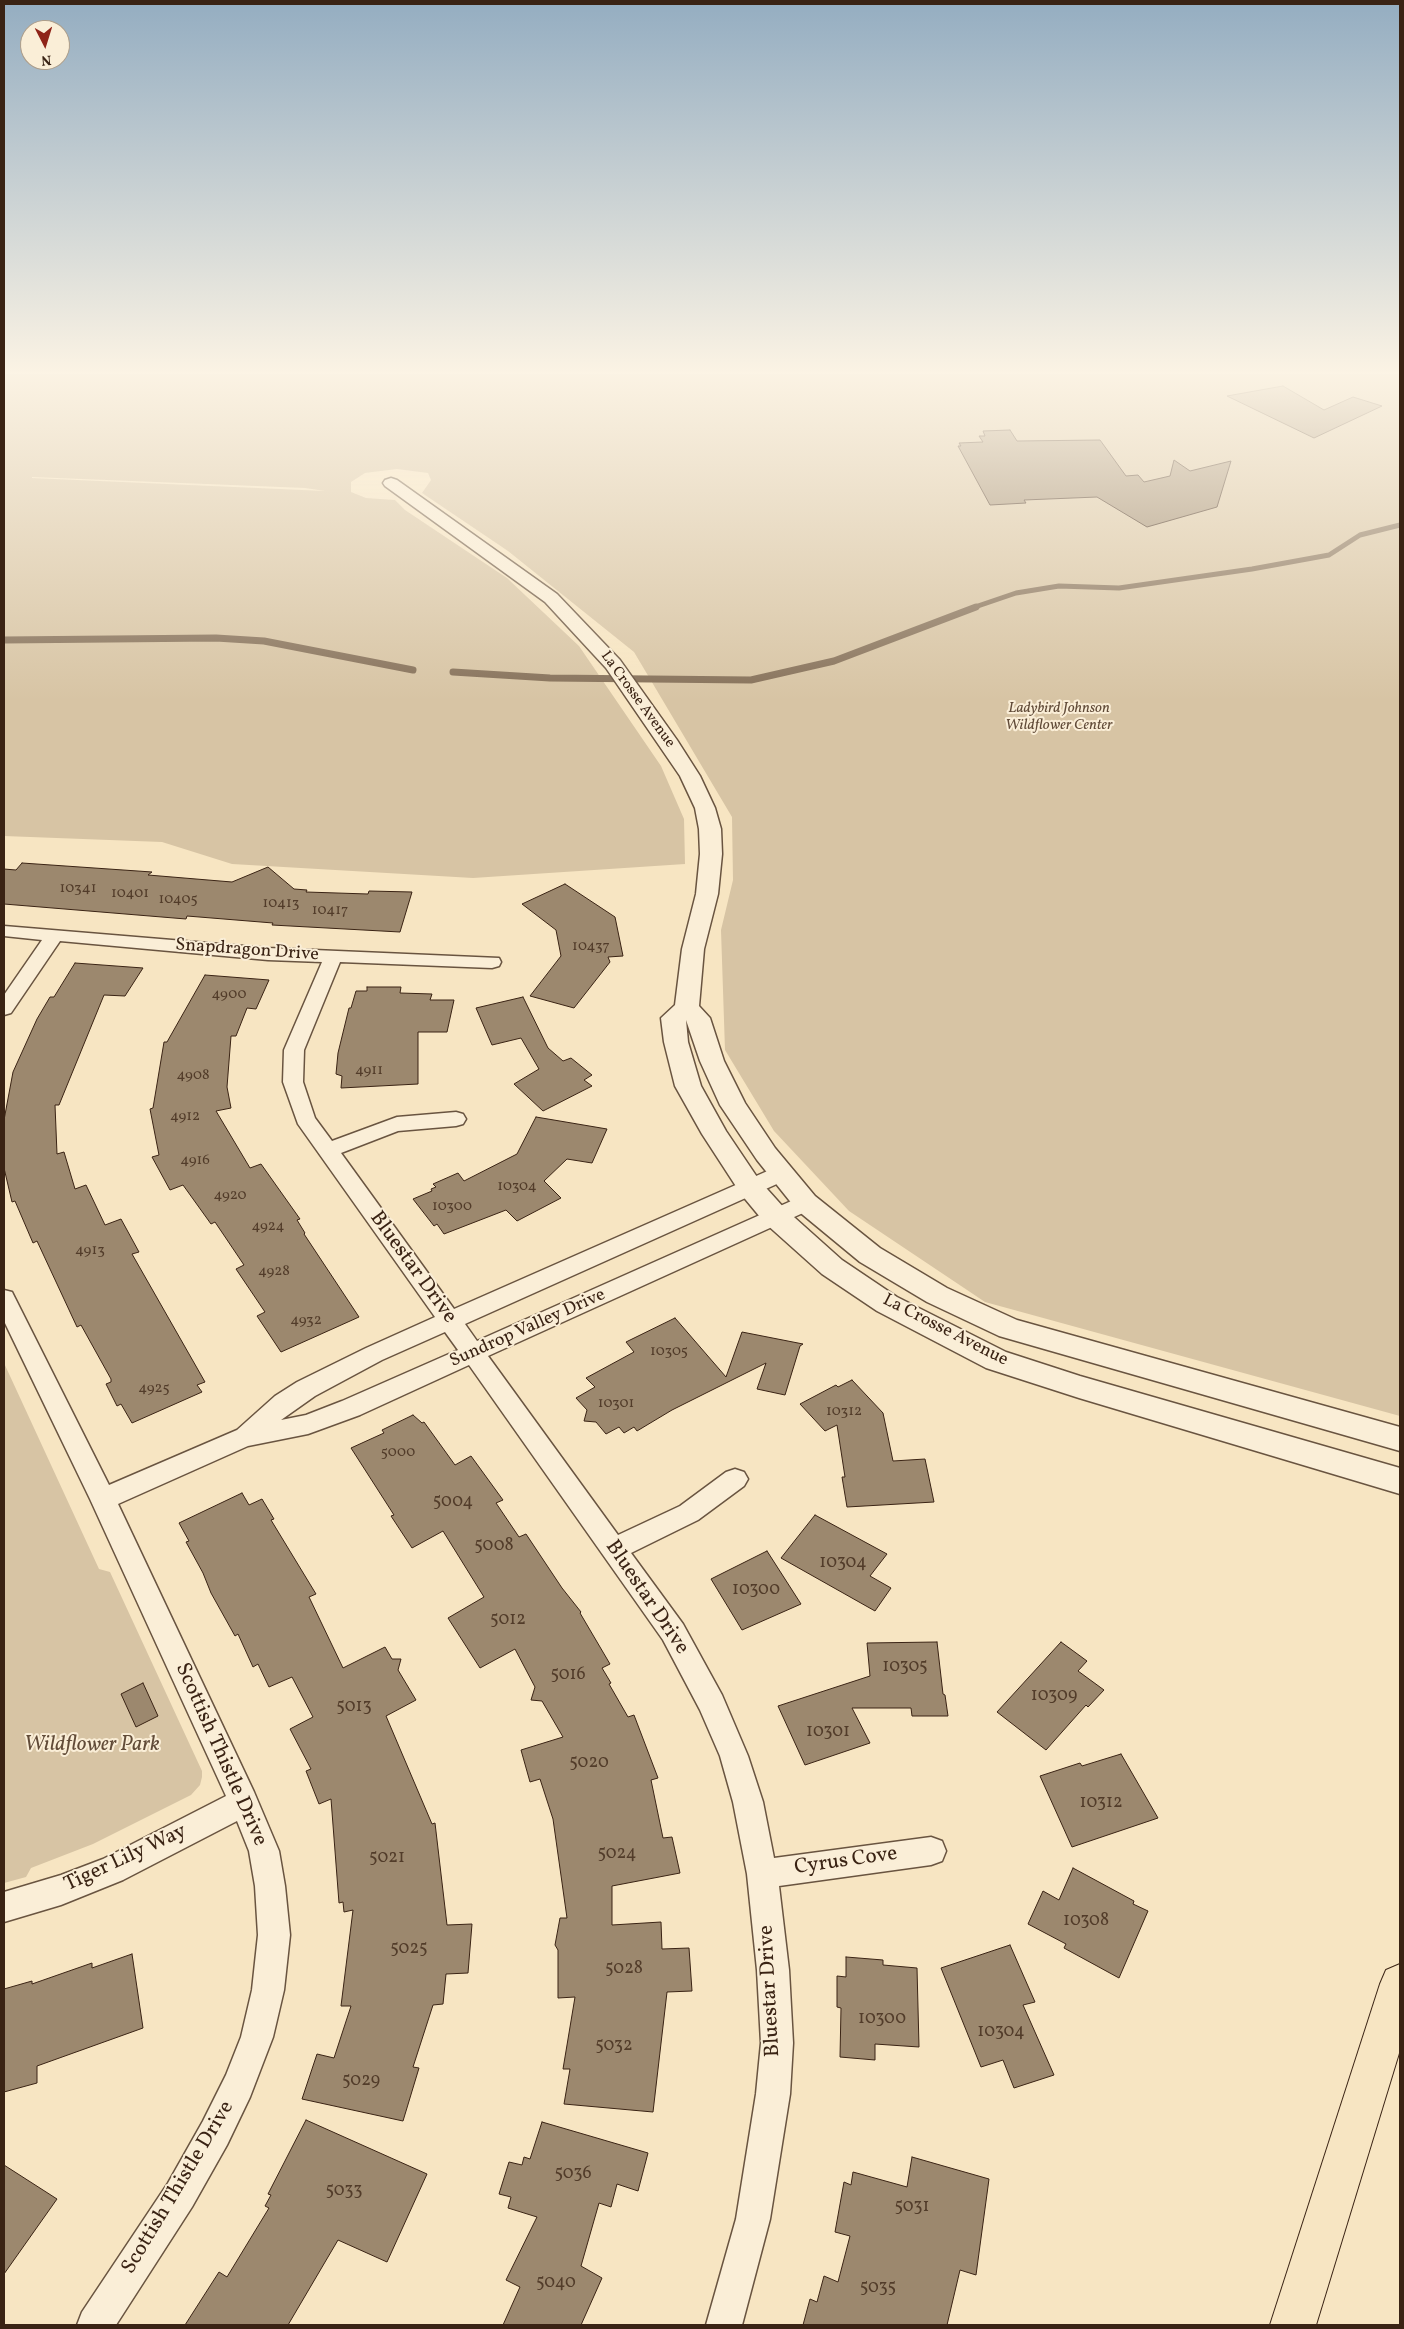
<!DOCTYPE html>
<html>
<head>
<meta charset="utf-8">
<style>
	body { margin:0 }
	#map { position:relative; width:1404px; height:2329px; overflow:hidden; background:#f7e5c2; font-family:Vollkorn,serif }
	canvas { display:block }
	.frame { position:absolute; inset:0; border:5px solid #3a2314; pointer-events:none }
	.north { position:absolute; left:20px; top:20px; width:50px; height:50px; box-sizing:border-box; background:#faeed7; border:1px solid #ad9d89; border-radius:50%; rotate:175deg; font-size:14px; font-weight:700; line-height:20px; text-align:center; color:#3a2314 }
	.north::after { content:''; display:block; margin:auto; width:18px; height:22px; background:#8f2418; clip-path:polygon(50% 0,100% 100%,50% 72%,0 100%) }
</style>
</head>
<body>
<div id="map">
<canvas width="1404" height="2329"></canvas>
<div class="frame"></div>
<div class="north">N</div>
</div>
<script>
const ctx = document.querySelector('canvas').getContext('2d');
ctx.lineJoin = 'round';
function fillPath(path, color) { ctx.fillStyle = color; ctx.fill(path, 'evenodd'); }
const toPath = rows => new Path2D(rows.map(r => 'M' + r).join(''));
function strokePath(path, color, width, dash) { ctx.strokeStyle = color; ctx.lineWidth = width; ctx.lineCap = dash ? 'butt' : 'round'; ctx.setLineDash(dash || []); ctx.stroke(path); }
function drawText(font, color, halo, rows, align = 'center') {
  ctx.font = font + ' Vollkorn,serif'; ctx.lineWidth = 4; ctx.setLineDash([]); ctx.textBaseline = 'middle'; ctx.strokeStyle = halo; ctx.fillStyle = color; for (const [text, x, y, turn = 0] of rows) {
    ctx.save(); ctx.translate(x, y); ctx.rotate((+turn || 0) * Math.PI / 180); ctx.textAlign = isNaN(turn) ? turn : align; if (halo) ctx.strokeText(text, 0, 0); ctx.fillText(text, 0, 0); ctx.restore();
  }
}
fillPath(toPath([
	[4,375,1400,375,1400,1416,985,1302,849,1211,774,1131,725,1050,721,930,733,880,732,817,634,652,508,551,422,493,431,480,428,473,397,469,365,473,351,482,351,492,366,498,395,500,405,510,507,578,579,646,661,766,684,819,685,864,473,878,232,864,162,842,4,836],
	[32,477,305,488,325,491,32,478],
	[4,1363,99,1569,110,1572,202,1771,202,1777,200,1785,191,1795,93,1844,31,1868,26,1877,4,1883]
]), '#d7c4a4');
strokePath(toPath([
	[972,608,1016,593,1059,586,1119,588,1252,569,1329,555,1360,535,1400,525]
]), '#857059', 5);
strokePath(toPath([
	[4,640,216,638,264,641,413,670],
	[453,672,550,678,751,680,834,661,976,607]
]), '#857059', 7);
const building = toPath([
	[1283,386,1324,410,1353,397,1382,406,1314,438,1227,396,1283,386],
	[1010,430,1017,441,1100,440,1126,476,1138,475,1144,482,1170,476,1174,460,1190,471,1231,461,1217,507,1147,527,1097,497,1024,500,1026,503,990,505,958,446,961,446,959,443,983,442,979,436,985,436,983,431,1010,430],
	[22,863,152,872,148,875,232,882,268,867,294,889,307,890,306,892,368,894,369,891,412,892,400,932,272,925,273,923,187,916,186,919,4,904,4,869,16,870,22,863],
	[565,884,615,917,623,956,608,957,610,962,574,1008,530,996,561,956,556,930,522,904,565,884],
	[75,963,143,968,125,996,104,995,59,1105,55,1105,57,1154,64,1152,75,1189,86,1185,105,1225,121,1219,139,1252,132,1254,205,1382,197,1385,202,1392,132,1423,121,1404,117,1406,106,1384,111,1382,111,1379,81,1325,77,1327,37,1241,33,1243,15,1201,12,1202,4,1168,4,1120,13,1072,37,1019,50,997,54,997,75,963],
	[205,975,269,980,256,1009,247,1008,236,1036,231,1036,227,1087,231,1108,216,1111,250,1168,261,1164,300,1219,297,1220,305,1233,304,1234,359,1317,281,1352,257,1316,265,1312,236,1269,244,1265,215,1222,211,1224,183,1185,170,1190,152,1157,159,1155,150,1109,153,1108,164,1042,167,1042,205,975],
	[367,987,401,987,400,993,432,994,430,1000,454,1000,447,1032,418,1032,418,1084,341,1088,342,1076,336,1074,338,1053,349,1008,351,1008,356,991,367,991,367,987],
	[523,997,548,1048,563,1061,571,1058,592,1075,584,1080,592,1086,543,1111,514,1084,539,1069,521,1038,492,1045,476,1008,523,997],
	[536,1117,607,1129,592,1163,567,1159,544,1181,561,1198,517,1221,506,1210,444,1234,437,1224,434,1226,413,1199,432,1191,431,1189,436,1187,433,1184,458,1173,464,1181,517,1154,536,1117],
	[675,1318,726,1377,742,1332,803,1344,800,1346,785,1395,757,1389,766,1363,672,1410,637,1431,634,1427,624,1433,619,1427,606,1434,596,1422,584,1421,587,1410,576,1398,595,1387,586,1378,634,1352,626,1342,675,1318],
	[852,1380,883,1413,893,1461,925,1459,934,1502,847,1507,842,1477,845,1477,837,1425,825,1431,800,1404,836,1385,838,1387,852,1380],
	[413,1415,422,1423,424,1422,455,1465,471,1456,503,1500,496,1503,519,1537,526,1534,562,1588,581,1612,580,1613,610,1664,602,1668,611,1683,609,1684,628,1717,634,1715,658,1778,651,1780,663,1838,672,1837,680,1873,612,1886,612,1925,661,1922,662,1949,689,1948,692,1991,667,1992,653,2112,564,2104,570,2069,563,2069,575,1997,558,1998,558,1950,555,1945,560,1918,567,1918,553,1819,540,1779,530,1782,521,1750,563,1737,542,1701,531,1700,535,1687,515,1649,480,1668,448,1618,484,1597,443,1531,412,1548,391,1516,394,1515,351,1448,384,1433,382,1430,413,1415],
	[242,1493,249,1505,262,1499,274,1519,271,1520,316,1594,309,1597,343,1668,385,1647,392,1659,401,1659,398,1670,416,1700,386,1716,432,1824,435,1823,447,1925,472,1924,468,1973,446,1974,443,2004,433,2005,413,2067,419,2068,403,2121,302,2099,317,2054,334,2058,351,2006,341,2006,353,1910,344,1912,343,1902,339,1903,331,1799,319,1804,306,1771,311,1769,290,1729,313,1717,292,1677,269,1687,258,1664,253,1667,238,1634,235,1636,211,1593,203,1573,186,1542,189,1541,179,1523,242,1493],
	[815,1515,887,1554,870,1576,891,1588,875,1611,781,1558,815,1515],
	[767,1551,801,1604,742,1630,711,1579,767,1551],
	[937,1642,943,1694,945,1695,948,1716,912,1716,911,1708,852,1708,870,1743,805,1765,778,1706,870,1676,867,1643,937,1642],
	[1061,1642,1087,1661,1078,1671,1104,1690,1088,1707,1086,1705,1046,1750,997,1712,1061,1642],
	[143,1683,158,1716,136,1727,121,1694,143,1683],
	[1121,1754,1158,1818,1072,1847,1040,1776,1080,1763,1082,1766,1121,1754],
	[1073,1868,1134,1901,1133,1904,1148,1911,1119,1978,1064,1948,1066,1944,1028,1924,1043,1891,1059,1900,1073,1868],
	[1010,1945,1035,2002,1023,2005,1054,2075,1014,2088,1003,2060,981,2067,941,1968,1010,1945],
	[132,1954,143,2028,37,2066,37,2083,4,2092,4,1989,32,1981,32,1984,92,1963,92,1968,132,1954],
	[846,1957,883,1960,883,1965,917,1968,919,2047,875,2044,875,2060,840,2057,841,2008,837,2007,837,1976,846,1977,846,1957],
	[306,2120,427,2174,387,2262,338,2240,288,2325,185,2325,219,2272,227,2277,269,2208,265,2206,271,2195,268,2194,306,2120],
	[542,2122,648,2153,638,2191,617,2184,611,2207,599,2203,581,2266,602,2278,581,2325,503,2325,520,2287,506,2280,537,2217,508,2208,511,2197,499,2194,509,2162,522,2165,524,2157,530,2159,542,2122],
	[912,2157,989,2179,976,2275,960,2270,947,2325,803,2325,810,2299,817,2302,824,2276,838,2282,850,2236,835,2232,844,2182,851,2185,853,2172,907,2187,912,2157],
	[4,2165,57,2199,4,2274,4,2165]
]);
fillPath(building, '#9c886e');
strokePath(building, '#3a2314', 1);
const minor = toPath([
	[4,926,268,948,499,958,501,962,499,966,492,968,340,962,304,1050,303,1082,315,1118,332,1141,397,1117,456,1112,463,1114,466,1119,463,1124,456,1126,398,1131,341,1153,454,1309,772,1169,780,1167,788,1169,791,1174,788,1179,465,1324,477,1341,798,1198,806,1195,814,1198,817,1203,814,1208,488,1356,618,1535,680,1506,726,1472,735,1469,744,1472,748,1479,744,1486,698,1520,631,1553,683,1624,722,1695,748,1756,763,1802,774,1858,931,1837,942,1841,946,1851,942,1861,931,1865,779,1886,789,1970,793,2043,790,2094,770,2219,742,2325,706,2325,736,2219,756,2094,761,2043,757,1970,747,1874,733,1802,720,1756,700,1710,663,1640,469,1365,360,1415,308,1434,248,1446,118,1504,254,1792,279,1851,285,1886,290,1935,284,1990,273,2037,250,2097,227,2145,192,2207,116,2325,77,2325,82,2312,168,2183,203,2121,226,2075,241,2037,252,1990,258,1935,255,1886,249,1851,237,1821,123,1880,61,1905,4,1922,4,1892,61,1875,103,1859,226,1796,90,1499,4,1321,4,1290,12,1292,15,1298,109,1485,237,1430,275,1396,297,1382,366,1348,435,1317,298,1124,283,1082,284,1050,322,962,268,960,60,941,11,1013,4,1015,4,995,42,940,4,936,4,926],
	[445,1332,458,1350,342,1401,306,1415,281,1420,315,1396,382,1360,445,1332]
]);
const tertiary = toPath([
	[391,478,397,480,557,594,620,660,677,740,700,776,715,808,721,829,722,854,718,894,704,949,699,1006,710,1018,724,1061,745,1103,775,1148,815,1196,880,1248,947,1288,1017,1320,1400,1427,1400,1451,999,1336,927,1302,860,1262,797,1210,757,1160,720,1105,700,1061,686,1020,688,1042,701,1086,726,1131,759,1180,785,1209,842,1260,897,1297,1006,1352,1080,1376,1400,1468,1400,1494,1079,1398,986,1368,877,1311,822,1274,765,1223,741,1194,702,1134,675,1086,664,1042,661,1018,675,1005,682,949,696,894,700,854,699,829,695,808,680,776,606,668,545,602,385,486,383,483,385,480,391,478]
]);
const motorway = toPath([
	[1400,1964,1400,2050,1316,2325,1270,2325,1380,1984,1386,1970,1400,1964]
]);
strokePath(minor, '#695440', 3);
strokePath(tertiary, '#695440', 3);
strokePath(motorway, '#3a2314', 2);
fillPath(minor, '#faeed7');
fillPath(tertiary, '#faeed7');
fillPath(motorway, '#f7e5c2');
const sky = ctx.createLinearGradient(0, 0, 0, 701);
sky.addColorStop(0, '#94adc1');
sky.addColorStop(0.53, '#fbf3e4');
sky.addColorStop(1, '#fbf3e400');
ctx.fillStyle = sky;
ctx.fillRect(0, 0, 1404, 701);
drawText('15px', '#3a2314', '#faeed7', [
	["La Crosse Avenue",637,700,54]
]);
drawText('italic 15px', '#614b38', '#faeed7', [
	["Ladybird Johnson",1059,709],
	["Wildflower Center",1059,726]
]);
drawText('15px', '#523c2a', null, [
	["10341",78,889],
	["10401",130,894],
	["10405",178,900],
	["10413",281,904],
	["10417",330,911],
	["10437",591,947],
	["4900",229,995],
	["4911",369,1071],
	["4908",193,1076],
	["4912",185,1117],
	["4916",195,1161],
	["10304",517,1187],
	["4920",230,1196],
	["10300",452,1207],
	["4924",268,1227],
	["4913",90,1251],
	["4928",274,1272],
	["4932",306,1321],
	["10305",669,1352],
	["4925",154,1389],
	["10301",616,1404],
	["10312",844,1412],
	["5000",398,1453]
]);
drawText('18px', '#3a2314', '#faeed7', [
	["Snapdragon Drive",247,951,4],
	["Sundrop Valley Drive",528,1329,-24],
	["La Crosse Avenue",945,1331,27]
]);
drawText('18px', '#523c2a', null, [
	["5004",453,1503],
	["5008",494,1547],
	["10304",843,1564],
	["10300",756,1591],
	["5012",508,1621],
	["10305",905,1668],
	["5016",568,1676],
	["10309",1054,1697],
	["5013",354,1708],
	["10301",828,1733],
	["5020",589,1764],
	["10312",1101,1804],
	["5024",617,1855],
	["5021",387,1859],
	["10308",1086,1922],
	["5025",409,1950],
	["5028",624,1970],
	["10300",882,2020],
	["10304",1001,2033],
	["5032",614,2047],
	["5029",361,2082],
	["5036",573,2175],
	["5033",344,2192],
	["5031",912,2208],
	["5040",556,2284],
	["5035",878,2289]
]);
drawText('21px', '#3a2314', '#faeed7', [
	["Bluestar Drive",412,1268,54],
	["Bluestar Drive",646,1598,56],
	["Scottish Thistle Drive",220,1755,66],
	["Tiger Lily Way",126,1859,-25],
	["Cyrus Cove",846,1862,-8],
	["Bluestar Drive",771,1991,-93],
	["Scottish Thistle Drive",179,2188,-59]
]);
drawText('italic 21px', '#614b38', '#faeed7', [
	["Wildflower Park",92,1746]
]);
</script>
</body>
</html>
